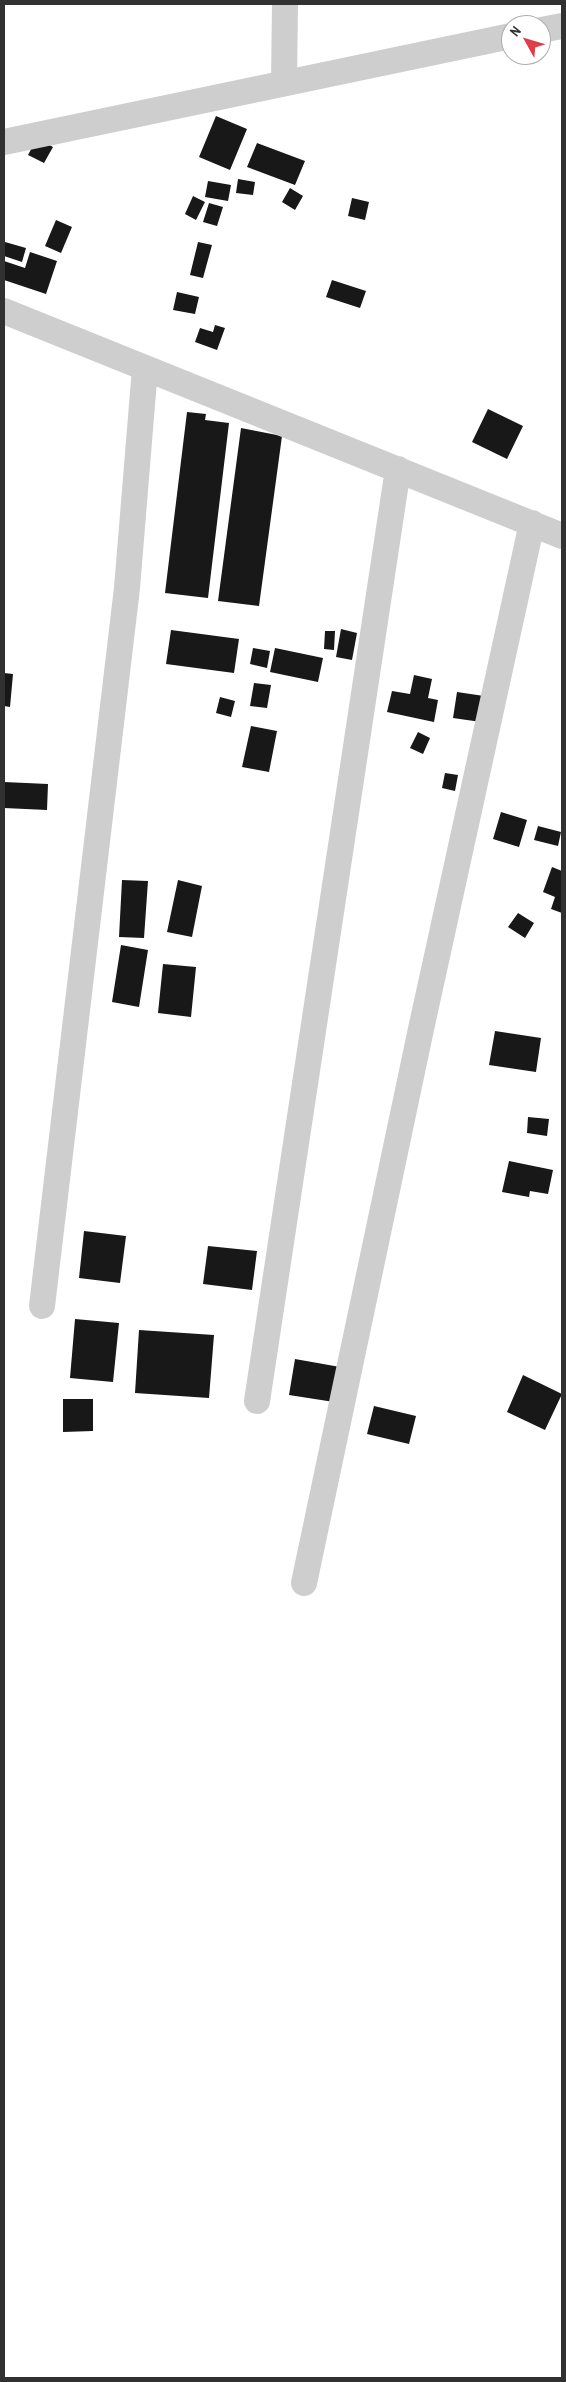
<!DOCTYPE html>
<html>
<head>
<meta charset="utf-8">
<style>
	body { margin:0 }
	#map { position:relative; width:566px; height:2382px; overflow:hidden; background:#fff; font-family:"Archivo Narrow",sans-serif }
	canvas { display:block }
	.frame { position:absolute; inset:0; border:5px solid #313131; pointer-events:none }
	.north { position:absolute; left:501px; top:15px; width:50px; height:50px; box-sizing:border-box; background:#fff; border:1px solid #adadad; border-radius:50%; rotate:309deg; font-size:14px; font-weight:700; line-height:20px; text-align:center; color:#313131 }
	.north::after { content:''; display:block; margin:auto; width:18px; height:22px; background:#dd3e48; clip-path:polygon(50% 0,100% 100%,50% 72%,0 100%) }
</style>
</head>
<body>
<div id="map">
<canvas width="566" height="2382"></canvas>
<div class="frame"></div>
<div class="north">N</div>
</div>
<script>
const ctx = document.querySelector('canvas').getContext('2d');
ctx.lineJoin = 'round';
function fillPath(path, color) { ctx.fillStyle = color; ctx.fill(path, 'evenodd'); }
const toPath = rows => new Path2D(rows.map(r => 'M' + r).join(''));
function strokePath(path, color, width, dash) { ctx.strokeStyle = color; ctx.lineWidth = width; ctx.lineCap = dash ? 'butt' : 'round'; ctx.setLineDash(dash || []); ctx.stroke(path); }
fillPath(toPath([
	[216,116,247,129,230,170,199,157],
	[37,138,53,147,44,163,28,155],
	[257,143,305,161,295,185,247,167],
	[238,179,255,182,253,195,236,193],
	[208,181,231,185,228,201,205,197],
	[290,188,303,196,295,210,282,202],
	[193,196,205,202,196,220,185,214],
	[352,198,369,202,365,220,348,216],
	[209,203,223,207,217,226,203,222],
	[56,220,72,227,61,253,45,246],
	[5,242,26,248,22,262,4,256],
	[198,242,212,245,203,278,190,275],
	[30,252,57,261,46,294,4,280,4,261,25,268],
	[332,280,366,291,360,308,326,297],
	[177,292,199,297,195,314,173,310],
	[215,325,225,328,217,350,195,342,200,328,213,332],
	[488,409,523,426,507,459,472,442],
	[187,412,206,414,205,420,229,423,208,598,165,593],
	[241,428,282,436,259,606,218,601],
	[341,629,357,633,352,660,336,657],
	[171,630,239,639,234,673,166,664],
	[325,631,335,631,334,650,324,649],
	[253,648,270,651,267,668,250,664],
	[275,648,323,658,318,682,270,672],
	[4,673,13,674,10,707,4,706],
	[414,675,432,679,428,698,438,700,434,722,387,712,392,691,410,694],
	[254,683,271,685,267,708,250,706],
	[457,692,484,696,481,722,453,718],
	[220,697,235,701,231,717,216,713],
	[251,726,277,731,269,772,242,767],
	[418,732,430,738,423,754,410,748],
	[445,773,458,775,455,791,442,788],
	[4,782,48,784,47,810,4,808],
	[501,812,527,820,519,847,493,839],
	[538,826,561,832,558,846,534,840],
	[552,867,562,871,562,913,551,909,555,897,543,892],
	[122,880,148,881,144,938,119,937],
	[178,880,202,886,192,937,167,932],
	[518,913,534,923,525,938,508,927],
	[121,945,148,950,139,1007,112,1002],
	[163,964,196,967,191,1017,158,1013],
	[495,1031,541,1038,536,1072,489,1065],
	[528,1117,549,1119,547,1136,527,1133],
	[509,1161,553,1170,548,1194,530,1191,529,1197,502,1192],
	[84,1231,126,1236,120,1283,79,1278],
	[208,1246,257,1251,252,1290,203,1284],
	[75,1319,119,1323,113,1382,70,1378],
	[139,1330,214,1335,209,1398,135,1393],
	[295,1359,340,1367,334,1402,289,1395],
	[523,1375,562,1394,545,1430,507,1412],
	[63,1399,93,1399,93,1431,63,1432],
	[374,1406,416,1416,409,1444,367,1434]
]), '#181818');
strokePath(toPath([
	[541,30,562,26],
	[284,82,285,4],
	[4,142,511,36],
	[4,311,562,536],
	[42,1306,127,588,145,368],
	[257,1401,398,469],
	[304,1583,421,1029,532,523]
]), '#cecece', 26);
</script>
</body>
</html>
